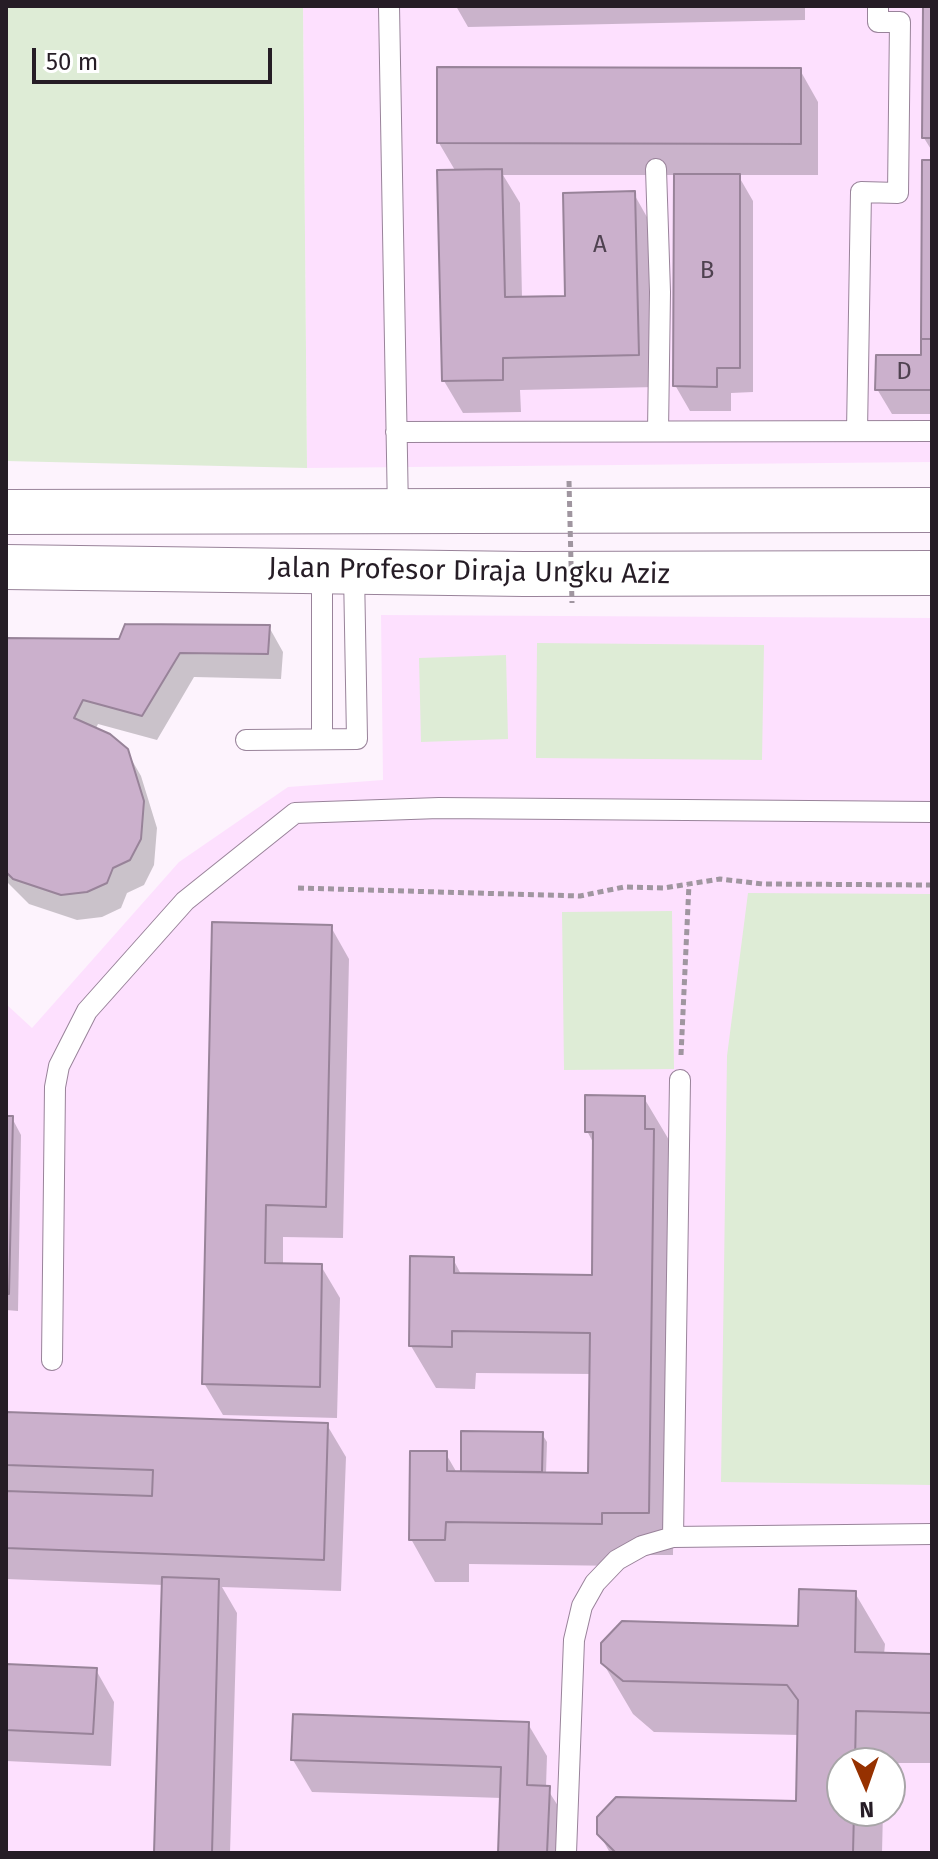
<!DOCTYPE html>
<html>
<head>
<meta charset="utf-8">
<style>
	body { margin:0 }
	#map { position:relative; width:938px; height:1859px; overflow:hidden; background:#fdf3fd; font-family:"Fira Sans",sans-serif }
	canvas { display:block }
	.frame { position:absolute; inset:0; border:8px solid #261d26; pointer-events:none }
	.north { position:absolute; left:826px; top:1747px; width:80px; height:80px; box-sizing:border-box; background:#fff; border:2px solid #a8a5a8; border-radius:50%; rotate:178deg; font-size:22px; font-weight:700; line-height:32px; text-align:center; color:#261d26 }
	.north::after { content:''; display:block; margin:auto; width:28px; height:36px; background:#963100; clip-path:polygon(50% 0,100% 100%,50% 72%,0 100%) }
	.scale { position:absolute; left:32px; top:48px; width:240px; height:36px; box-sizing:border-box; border:4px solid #261d26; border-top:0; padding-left:10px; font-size:24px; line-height:28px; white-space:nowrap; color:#261d26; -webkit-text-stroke:6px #fff; paint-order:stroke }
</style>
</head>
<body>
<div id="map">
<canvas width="938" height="1859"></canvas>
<div class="frame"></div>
<div class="north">N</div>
<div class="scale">50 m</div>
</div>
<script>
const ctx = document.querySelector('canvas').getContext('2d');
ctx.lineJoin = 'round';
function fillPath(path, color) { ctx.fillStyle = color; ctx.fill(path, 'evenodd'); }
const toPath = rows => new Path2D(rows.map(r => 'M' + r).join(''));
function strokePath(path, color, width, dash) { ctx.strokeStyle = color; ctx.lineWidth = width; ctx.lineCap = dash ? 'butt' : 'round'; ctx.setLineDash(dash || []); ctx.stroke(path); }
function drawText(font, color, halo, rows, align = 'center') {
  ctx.font = font + ' "Fira Sans",sans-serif'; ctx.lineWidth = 6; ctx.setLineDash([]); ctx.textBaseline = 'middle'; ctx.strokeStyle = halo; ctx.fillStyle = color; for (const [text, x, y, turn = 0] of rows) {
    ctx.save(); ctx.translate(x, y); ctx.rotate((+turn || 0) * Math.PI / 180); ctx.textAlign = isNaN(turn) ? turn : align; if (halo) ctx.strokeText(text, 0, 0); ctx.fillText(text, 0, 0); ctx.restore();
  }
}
fillPath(toPath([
	[303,6,932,6,932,462,307,468],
	[381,615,932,618,932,1853,6,1853,6,1004,32,1028,179,862,288,787,383,780],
	[842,1763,890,1763,890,1811,842,1811]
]), '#fde0fe');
fillPath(toPath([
	[6,6,303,6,307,468,6,461],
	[537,643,764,645,762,760,536,758],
	[506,655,508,739,421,742,419,658],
	[748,893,932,894,932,1485,721,1482,727,1056],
	[672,911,674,1069,564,1070,562,912]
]), '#deecd6');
fillPath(toPath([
	[456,6,805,6,805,20,468,27],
	[925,6,932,6,932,151,924,138],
	[800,70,818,102,818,175,738,175,753,201,753,392,731,393,731,411,690,411,675,385,676,175,503,175,520,203,522,298,567,298,634,194,652,226,656,387,520,390,521,412,463,413,444,381,456,172,439,143],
	[932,162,932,414,892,414,877,389,923,357],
	[269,627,283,652,281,679,194,677,157,740,98,724,95,730,126,750,141,776,157,828,154,865,144,885,127,893,121,908,102,917,77,920,29,904,6,881,6,641,120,641],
	[331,927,349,959,343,1238,283,1237,283,1265,321,1266,340,1298,337,1418,223,1415,204,1383],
	[644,1098,669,1140,668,1158,677,1173,673,1555,626,1555,626,1566,469,1564,469,1582,435,1582,411,1539,446,1454,457,1473,464,1473,463,1470,542,1434,547,1442,546,1474,590,1475,592,1374,476,1373,475,1389,436,1388,411,1346,453,1259,462,1276,594,1277,595,1146,587,1131],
	[6,1118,12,1118,21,1135,18,1311,6,1310],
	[6,1414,327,1425,346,1457,341,1591,222,1587,237,1613,230,1853,156,1853,164,1585,6,1579],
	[855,1593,885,1644,884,1655,932,1656,932,1763,842,1763,842,1811,883,1811,882,1853,610,1853,599,1833,798,1803,800,1735,654,1732,633,1714,603,1663,800,1628],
	[6,1666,96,1670,114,1702,111,1766,6,1761],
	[528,1724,547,1756,546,1787,567,1820,566,1853,500,1853,502,1798,312,1792,293,1760]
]), '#0003');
const building = toPath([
	[923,6,932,6,932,138,922,138,923,6],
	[437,67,801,68,801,144,437,143,437,67],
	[922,160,932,160,932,339,921,339,922,160],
	[502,169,505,297,565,296,563,193,635,191,639,355,503,358,503,380,442,381,437,170,502,169],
	[674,174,740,174,740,368,717,368,717,387,673,386,674,174],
	[921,339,932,339,932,390,875,390,876,355,921,355,921,339],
	[125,624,270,625,268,654,180,653,142,716,83,700,74,718,110,734,128,749,144,801,141,839,130,860,113,868,107,883,87,892,61,895,13,879,6,872,6,638,119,639,125,624],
	[212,922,332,925,326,1207,266,1205,265,1263,322,1264,320,1387,202,1384,212,922],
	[585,1095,645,1096,645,1129,654,1129,649,1513,602,1513,602,1524,446,1522,445,1540,409,1540,410,1451,447,1451,447,1471,588,1473,590,1333,452,1331,452,1347,409,1346,410,1256,454,1257,454,1273,592,1275,593,1132,585,1132,585,1095],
	[6,1116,13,1116,9,1294,6,1294,6,1116],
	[6,1412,328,1423,324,1560,6,1548,6,1491,152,1496,153,1470,6,1465,6,1412],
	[461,1431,543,1432,542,1472,461,1471,461,1431],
	[162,1577,219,1579,212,1853,154,1853,162,1577],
	[799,1589,856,1591,855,1652,932,1654,932,1713,856,1711,855,1763,842,1763,842,1811,854,1811,853,1853,616,1853,597,1834,597,1817,616,1797,796,1801,798,1700,787,1685,623,1681,601,1663,601,1643,622,1621,798,1626,799,1589],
	[6,1664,97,1668,93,1734,6,1730,6,1664],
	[293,1714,529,1722,527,1785,550,1786,547,1853,498,1853,501,1767,291,1760,293,1714]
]);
fillPath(building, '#cbb0cc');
strokePath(building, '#988399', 2);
const lane = toPath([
	[389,6,398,512],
	[656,169,660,292,658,431],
	[857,431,861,192,898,193,900,22,878,22,878,6],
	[396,432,932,431],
	[322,571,322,739],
	[246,740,357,739,354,572],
	[52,1360,55,1087,59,1066,87,1011,185,901,295,813,439,808,932,812],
	[673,1537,680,1080],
	[566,1853,574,1640,582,1606,595,1583,617,1560,642,1546,673,1537,932,1534]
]);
const primary = toPath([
	[6,512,932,510],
	[6,567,524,574,932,573]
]);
strokePath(lane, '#99839a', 22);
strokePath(primary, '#99839a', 46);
strokePath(toPath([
	[298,888,580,896,624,887,664,888,720,879,763,884,932,885],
	[681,1055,689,884]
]), '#a096a0', 5, [6, 4]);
strokePath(lane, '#fff', 20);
strokePath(primary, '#fff', 44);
strokePath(toPath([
	[569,481,572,603]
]), '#a096a0', 5, [6, 4]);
drawText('24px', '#4f4250', null, [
	["A",600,245],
	["B",707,271],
	["D",904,372]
]);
drawText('28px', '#261d26', '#fff', [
	["Jalan Profesor Diraja Ungku Aziz",469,572,1]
]);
</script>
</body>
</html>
